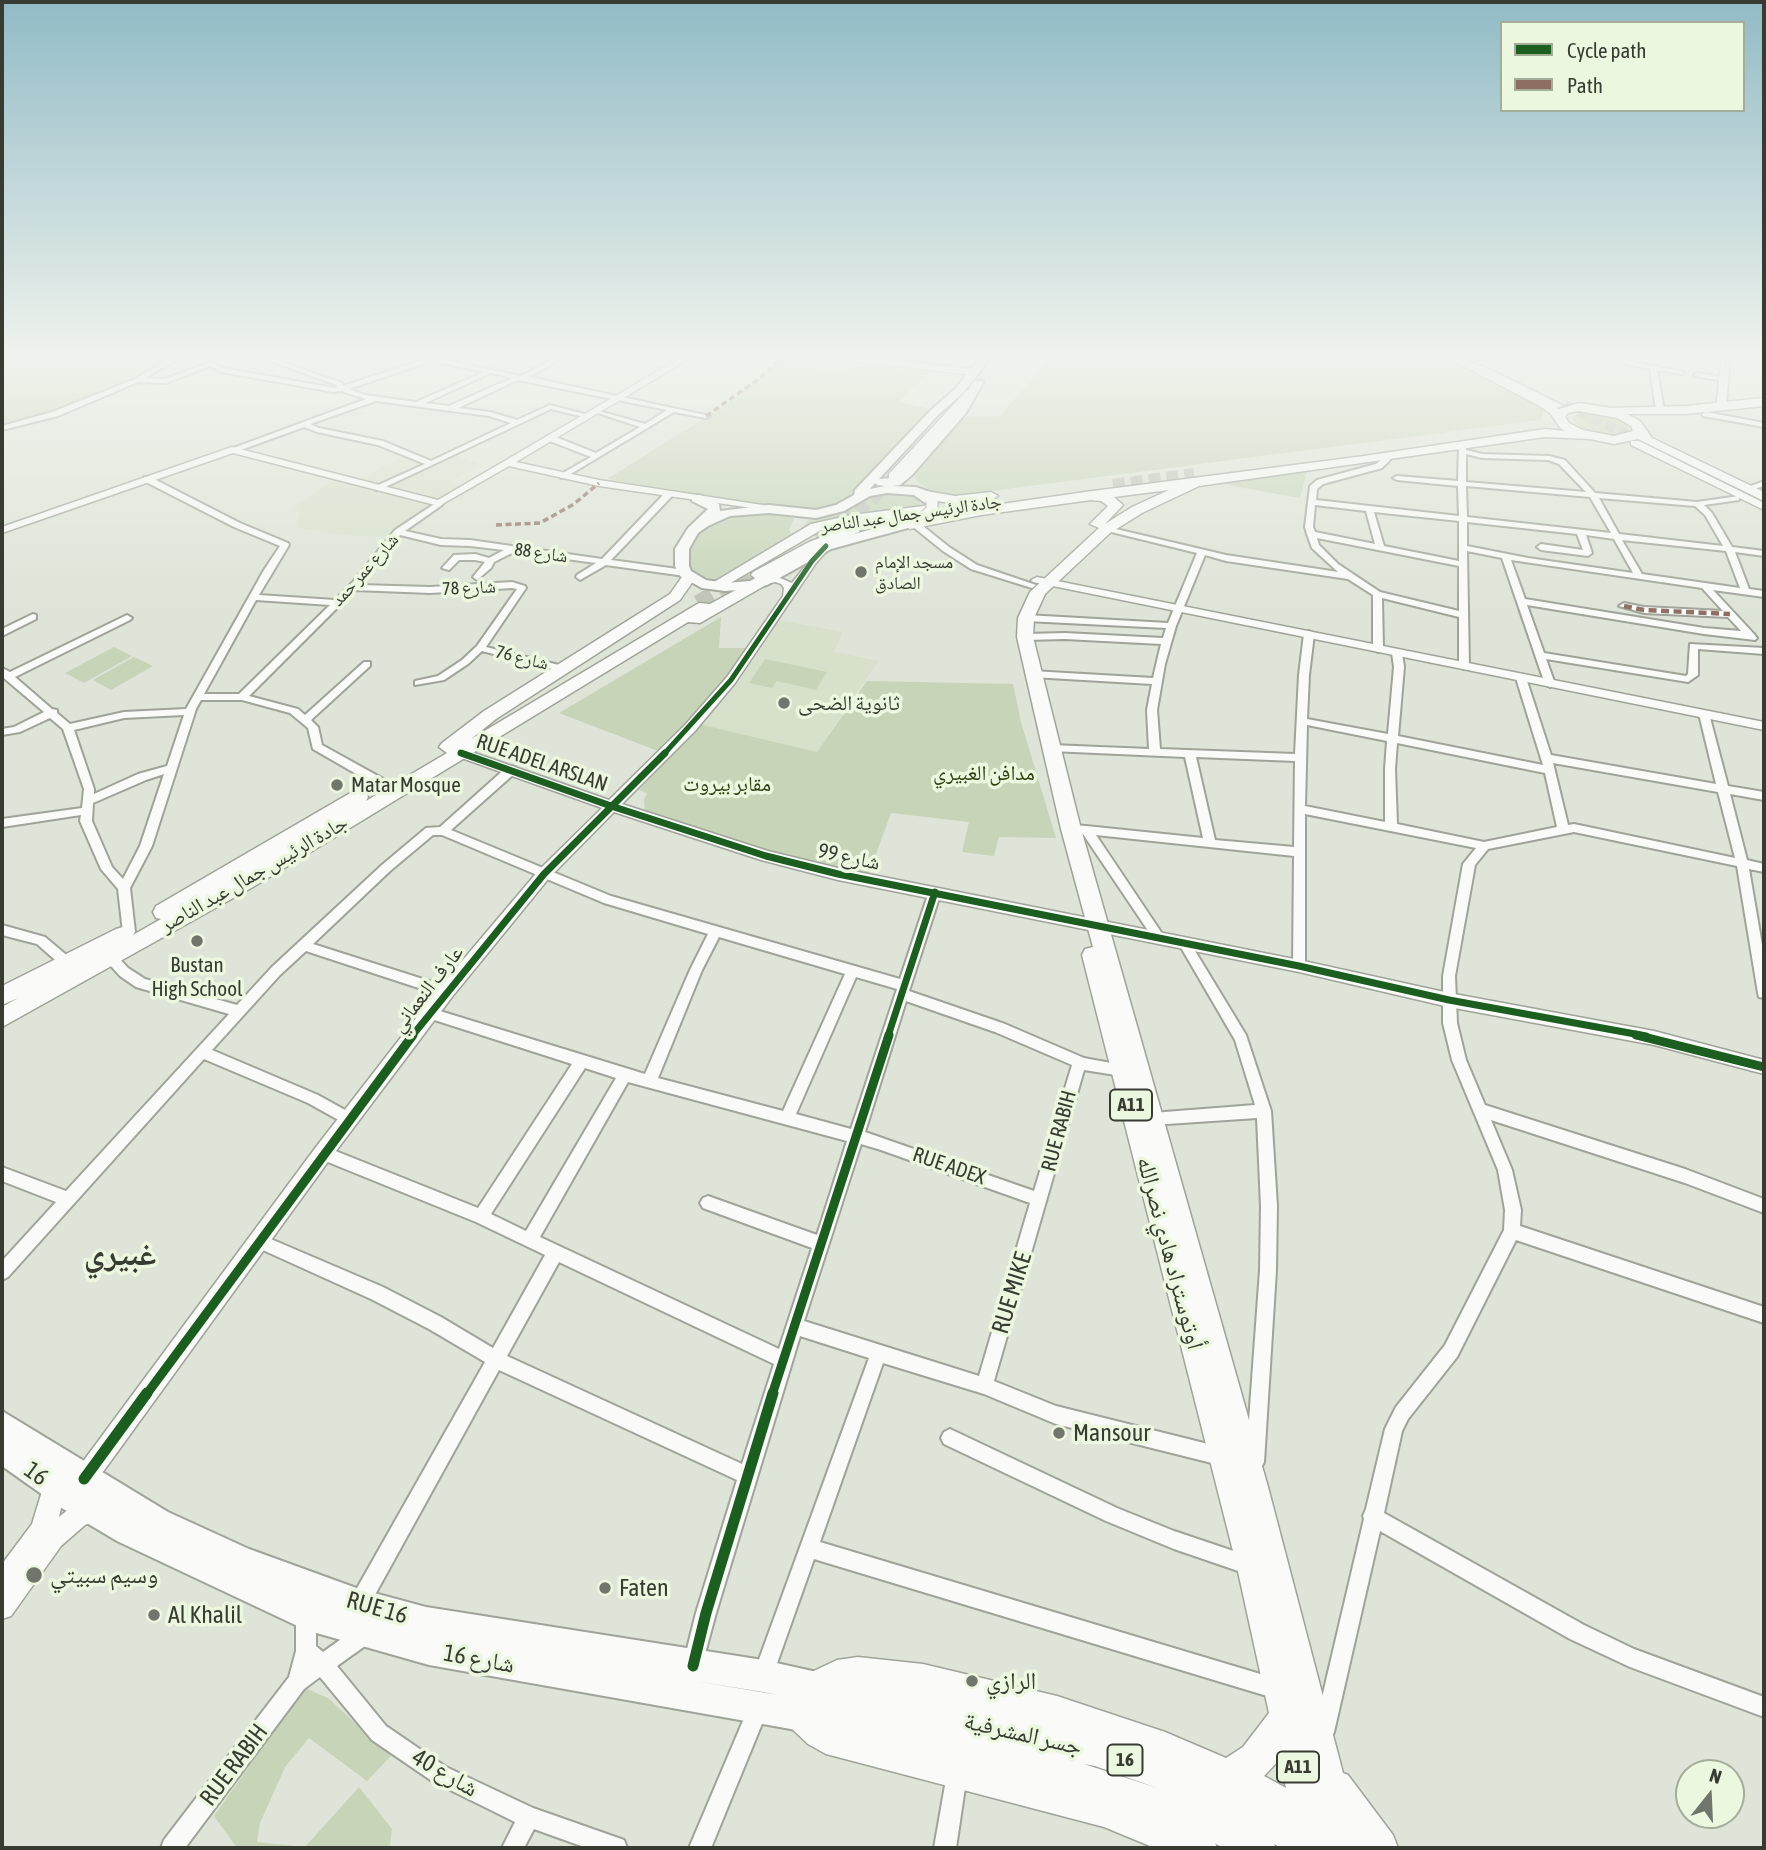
<!DOCTYPE html>
<html>
<head>
<meta charset="utf-8">
<style>
	body { margin:0 }
	#map { position:relative; width:1766px; height:1850px; overflow:hidden; background:#dee4d7; font-family:"Asap Condensed",sans-serif }
	canvas { display:block }
	.frame { position:absolute; inset:0; border:4px solid #373b32; pointer-events:none }
	.legend { position:absolute; left:1500px; top:21px; width:245px; height:91px; box-sizing:border-box; background:#ecf7df; border:2px solid #a4ac9a; margin:0; padding:9px 12px; list-style:none; font-size:21px; color:#373b32 }
	.legend li { display:flex; align-items:center; gap:14px; height:35px }
	.legend b { width:35px; border:2px solid #a4ac9a }
	.north { position:absolute; left:1675px; top:1759px; width:70px; height:70px; box-sizing:border-box; background:#ecf7df; border:2px solid #a4ac9a; border-radius:50%; rotate:18deg; font-size:19px; font-weight:700; line-height:28px; text-align:center; color:#373b32 }
	.north::after { content:''; display:block; margin:auto; width:24px; height:32px; background:#71766c; clip-path:polygon(50% 0,100% 100%,50% 72%,0 100%) }
</style>
</head>
<body>
<div id="map">
<canvas width="1766" height="1850"></canvas>
<div class="frame"></div>
<ul class="legend">
<li><b style="height:9px;background:#1b5e20"></b>Cycle path</li>
<li><b style="height:9px;background:#8d6e63"></b>Path</li>
</ul>
<div class="north">N</div>
</div>
<script>
const ctx = document.querySelector('canvas').getContext('2d');
ctx.lineJoin = 'round';
function fillPath(path, color) { ctx.fillStyle = color; ctx.fill(path, 'evenodd'); }
const toPath = rows => new Path2D(rows.map(r => 'M' + r).join(''));
function strokePath(path, color, width, dash) { ctx.strokeStyle = color; ctx.lineWidth = width; ctx.lineCap = dash ? 'butt' : 'round'; ctx.setLineDash(dash || []); ctx.stroke(path); }
function drawText(font, color, halo, rows, align = 'center') {
  ctx.font = font + ' "Asap Condensed","Noto Naskh Arabic",sans-serif'; ctx.lineWidth = 7; ctx.setLineDash([]); ctx.textBaseline = 'middle'; ctx.strokeStyle = halo; ctx.fillStyle = color; for (const [text, x, y, turn = 0] of rows) {
    ctx.save(); ctx.translate(x, y); ctx.rotate((+turn || 0) * Math.PI / 180); ctx.textAlign = isNaN(turn) ? turn : align; if (halo) ctx.strokeText(text, 0, 0); ctx.fillText(text, 0, 0); ctx.restore();
  }
}
fillPath(toPath([
	[454,454,480,465,451,481,460,486,389,537,343,535,297,527,300,513,294,510,297,505,334,479,351,483,405,456,427,466],
	[778,620,843,632,834,652,878,661,817,752,699,724]
]), '#d6e0ca');
fillPath(toPath([
	[2,357,174,357,134,379,51,414,2,426],
	[786,357,829,357,818,368,838,372,862,364,929,372,899,402,932,409,850,497,823,508,789,511,607,479,724,406],
	[1051,357,1445,357,1535,400,1544,413,1540,420,960,495,935,493,918,482,915,476,918,471,961,417,1000,416],
	[1586,412,1616,417,1628,425,1629,429,1624,434,1611,435,1586,431,1571,419,1577,413],
	[1307,472,1300,498,1228,485,1228,481],
	[878,494,907,494,919,500,923,509,798,532,808,520,834,515],
	[762,513,794,518,789,530,793,534,716,582,700,577,687,564,687,554,694,538,702,528,731,515],
	[721,617,719,648,758,648,699,724,817,752,867,681,1013,684,1021,722,1056,838,999,837,994,856,962,852,969,822,891,813,869,873,753,847,645,814,644,800,647,793,639,790,671,756,559,713],
	[114,647,132,656,84,683,65,673],
	[134,657,153,666,111,690,93,680],
	[765,659,827,672,816,690,777,681,772,688,749,683],
	[305,1688,328,1698,391,1756,367,1781,309,1738,285,1767,260,1823,257,1842,305,1847,359,1787,392,1829,390,1845,392,1848,237,1848,214,1816]
]), '#c7d4b8');
strokePath(toPath([
	[1565,405,1682,461]
]), '#bdc2b6', 10, [10, 5]);
strokePath(toPath([
	[1113,485,1194,474],
	[828,532,872,500,894,477]
]), '#bdc2b6', 12, [12, 6]);
strokePath(toPath([
	[818,540,830,531],
	[698,603,748,573]
]), '#bdc2b6', 16, [16, 8]);
const minor = toPath([
	[174,357,182,357,145,378,165,379,211,362,223,368,334,388,337,387,337,385,258,357,268,357,342,383,343,386,431,357,441,357,440,359,521,376,557,357,565,357,529,377,710,416,706,418,674,412,564,478,561,478,561,474,591,457,547,440,547,436,553,436,596,453,640,427,595,412,595,410,645,424,667,410,518,380,458,408,490,412,517,420,550,405,592,416,588,418,551,409,379,490,376,490,376,486,425,464,378,445,317,432,304,427,235,452,228,450,366,399,341,391,334,392,221,372,210,366,166,383,138,382,58,416,2,430,2,426,52,412,135,379,174,357],
	[432,361,484,372,416,402,365,395,349,389,432,361],
	[491,373,512,378,449,406,425,403,491,373],
	[376,401,489,416,511,423,431,461,383,441,319,428,310,424,376,401],
	[1471,357,1498,357,1474,360,1471,357],
	[1591,357,1606,357,1684,372,1681,374,1657,370,1664,410,1660,412,1656,410,1650,369,1591,357],
	[1697,373,1723,377,1726,379,1723,381,1695,376,1694,375,1697,373],
	[1706,412,1764,423,1764,427,1703,416,1702,414,1706,412],
	[1459,444,1465,444,1466,450,1482,454,1549,456,1565,460,1595,493,1697,502,1739,496,1739,500,1704,505,1712,513,1732,547,1764,551,1764,556,1735,552,1749,589,1764,591,1764,597,1713,590,1753,633,1757,638,1755,640,1704,634,1527,605,1544,653,1686,676,1688,674,1690,644,1764,648,1764,654,1698,649,1698,675,1688,682,1546,659,1555,684,1550,687,1545,684,1502,558,1467,551,1469,666,1464,669,1459,666,1459,617,1382,598,1383,649,1378,652,1373,649,1373,595,1348,579,1226,561,1205,555,1176,626,1165,664,1157,710,1160,749,1295,754,1299,675,1304,634,1309,631,1314,634,1309,675,1307,719,1388,734,1394,667,1392,653,1397,650,1402,653,1404,667,1398,736,1543,765,1516,678,1521,675,1526,678,1551,755,1716,784,1699,714,1704,711,1709,714,1728,786,1764,792,1764,800,1730,794,1747,860,1764,864,1764,872,1749,869,1764,957,1764,998,1759,997,1758,993,1737,866,1574,832,1488,849,1475,865,1455,976,1457,1023,1466,1060,1485,1105,1685,1169,1764,1199,1764,1213,1685,1183,1491,1120,1512,1170,1521,1210,1520,1226,1764,1307,1764,1323,1516,1240,1457,1357,1408,1419,1402,1431,1384,1513,1584,1625,1634,1649,1764,1697,1764,1717,1630,1667,1570,1639,1380,1531,1334,1732,1331,1739,1324,1742,1317,1739,1314,1732,1364,1519,1363,1516,1366,1509,1385,1429,1396,1407,1445,1345,1504,1230,1505,1210,1498,1170,1452,1060,1443,1023,1443,976,1463,864,1476,848,1305,814,1305,966,1303,970,1299,971,1295,970,1293,966,1294,856,1096,835,1165,938,1163,941,1155,941,1083,834,1067,832,1065,829,1071,825,1086,826,1203,838,1185,757,1051,751,1046,748,1051,745,1149,749,1147,710,1152,684,1032,677,1027,674,1032,671,1153,678,1161,644,1065,639,1025,640,1020,637,1025,634,1065,633,1163,638,1166,628,1026,621,1021,618,1026,615,1168,623,1197,553,1103,530,1103,526,1226,555,1338,572,1312,548,1307,534,1305,527,1310,486,1317,480,1376,464,1382,459,1382,454,1388,454,1390,460,1382,468,1323,484,1317,489,1316,500,1459,516,1458,486,1397,480,1393,478,1397,476,1458,481,1459,444],
	[1466,454,1482,458,1548,460,1559,464,1586,492,1466,482,1466,454],
	[1466,486,1590,497,1611,533,1467,517,1466,486],
	[1599,498,1695,506,1705,515,1723,546,1619,534,1599,498],
	[1315,505,1366,511,1375,544,1315,532,1313,527,1315,505],
	[1374,512,1459,521,1459,561,1384,546,1374,512],
	[1467,522,1577,534,1583,550,1541,544,1537,547,1541,550,1588,556,1592,553,1586,535,1614,539,1633,573,1528,558,1467,546,1467,522],
	[1317,538,1459,566,1459,611,1380,592,1338,564,1319,545,1317,538],
	[1622,540,1726,551,1740,588,1642,574,1622,540],
	[1511,560,1702,588,1723,611,1644,607,1624,603,1619,606,1644,613,1728,617,1741,631,1704,628,1525,599,1511,560],
	[1307,725,1387,741,1385,769,1385,822,1305,806,1307,725],
	[1397,743,1545,773,1557,827,1484,842,1397,824,1395,769,1397,743],
	[1196,757,1295,761,1294,847,1215,840,1196,757],
	[1553,763,1718,792,1735,858,1574,824,1568,825,1553,763],
	[144,477,150,477,240,523,288,543,289,545,259,595,335,600,353,582,395,530,439,501,443,503,442,505,405,531,441,539,470,540,602,559,666,492,672,492,672,496,611,560,685,570,689,573,685,576,606,565,580,580,576,577,577,575,596,563,514,552,494,562,491,568,477,580,473,577,485,562,475,560,459,560,449,570,442,568,454,555,475,554,489,558,504,550,470,546,441,545,400,535,360,585,430,587,512,582,525,586,526,588,486,647,567,667,569,669,564,672,482,651,468,664,444,680,415,685,415,681,438,676,462,660,477,646,517,589,512,588,430,593,355,590,249,696,298,709,305,715,364,662,370,662,370,666,311,720,318,727,322,745,387,781,388,784,387,787,379,787,313,749,308,728,290,713,242,700,201,700,196,709,152,846,130,888,135,932,133,935,129,937,125,935,123,932,118,889,101,869,80,821,81,815,2,827,2,819,82,808,84,789,63,729,50,718,20,732,2,735,2,729,14,727,44,712,5,679,2,676,2,668,10,672,127,615,132,618,130,620,15,677,52,709,57,710,57,713,70,724,124,712,186,709,264,570,280,546,234,527,144,481,144,477],
	[256,600,330,605,239,694,204,694,256,600],
	[184,715,167,766,138,774,94,794,94,789,74,730,124,718,184,715],
	[164,774,140,846,123,879,112,867,92,821,93,803,146,780,164,774],
	[1764,481,1764,486,1747,491,1743,489,1764,481],
	[912,522,918,522,949,547,977,565,1036,585,1032,588,971,569,943,551,912,526,912,522],
	[33,614,36,615,36,619,2,636,2,629,33,614],
	[511,766,515,767,516,770,515,773,451,830,611,896,900,979,929,892,931,889,939,889,941,892,909,991,1005,1024,1084,1058,1127,1066,1129,1070,1127,1074,1122,1076,1084,1070,994,1381,1056,1406,1224,1448,1230,1451,1233,1457,1230,1463,1224,1466,1056,1424,984,1394,883,1363,820,1542,1277,1679,1284,1682,1287,1689,1284,1696,1277,1699,814,1559,770,1683,763,1686,756,1683,753,1676,869,1358,800,1336,716,1613,700,1672,693,1675,686,1672,683,1665,696,1613,737,1480,499,1370,366,1611,359,1614,352,1611,349,1604,352,1597,485,1362,429,1329,371,1299,254,1246,251,1241,254,1236,259,1234,383,1287,441,1317,493,1348,545,1255,476,1222,318,1158,316,1153,318,1148,323,1146,478,1208,572,1064,425,1017,423,1013,425,1009,430,1008,645,1074,690,970,708,934,604,903,442,835,433,835,390,871,313,944,451,988,452,992,451,996,446,997,306,951,280,975,212,1050,318,1095,354,1115,356,1119,354,1123,349,1125,344,1123,308,1103,204,1059,8,1277,2,1280,2,1261,56,1202,2,1181,2,1167,66,1191,229,1014,136,987,120,976,110,965,108,961,110,957,118,957,128,968,145,979,237,1005,272,967,382,865,426,828,440,827,507,767,511,766],
	[719,937,845,974,783,1111,658,1078,702,970,719,937],
	[856,977,897,989,851,1129,796,1114,856,977],
	[906,1001,995,1032,1072,1065,1034,1191,865,1132,906,1001],
	[585,1068,616,1078,526,1231,491,1214,585,1068],
	[628,1082,847,1141,817,1235,708,1196,703,1198,700,1203,703,1208,812,1248,779,1349,540,1237,628,1082],
	[861,1144,881,1150,1030,1203,979,1376,804,1321,861,1144],
	[559,1262,774,1364,742,1464,507,1356,559,1262],
	[2,925,45,937,70,958,72,962,70,966,62,966,37,944,2,935,2,925],
	[1185,939,1189,941,1246,1035,1271,1111,1277,1206,1276,1270,1264,1462,1261,1468,1255,1471,1249,1468,1246,1462,1260,1270,1261,1206,1257,1118,1152,1125,1147,1123,1145,1119,1147,1115,1152,1113,1255,1105,1235,1040,1179,944,1181,941,1185,939],
	[950,1429,1117,1508,1174,1531,1257,1559,1259,1566,1257,1573,1250,1575,1174,1549,1106,1521,944,1444,941,1438,944,1432,950,1429],
	[306,1605,313,1608,316,1615,316,1646,323,1652,358,1627,365,1624,372,1627,375,1634,372,1641,337,1666,386,1726,446,1767,533,1808,624,1840,627,1848,587,1848,534,1829,524,1848,502,1848,515,1822,432,1781,372,1740,320,1677,304,1689,185,1848,161,1848,164,1840,289,1677,296,1651,296,1615,299,1608,306,1605],
	[758,1699,765,1702,768,1709,711,1848,689,1848,751,1702,758,1699],
	[957,1764,964,1767,967,1774,956,1848,934,1848,947,1774,950,1767,957,1764]
]);
const tertiary = toPath([
	[682,357,692,357,516,462,599,480,769,506,773,507,773,511,599,486,509,466,439,506,233,453,2,533,2,527,232,447,438,500,682,357],
	[1722,357,1730,357,1726,407,1721,410,1716,407,1722,357],
	[822,544,831,546,816,563,735,683,695,731,622,804,768,851,838,868,1299,960,1449,993,1654,1031,1764,1060,1764,1074,1654,1045,1449,1007,1299,972,838,880,761,860,614,812,549,878,452,997,330,1159,92,1487,84,1490,76,1487,73,1479,76,1471,316,1147,440,987,539,870,602,808,456,756,454,753,456,750,466,750,609,800,685,725,727,677,783,596,784,588,781,584,775,582,762,585,756,582,758,580,775,576,792,583,822,544],
	[1037,577,1764,722,1764,730,1033,582,1031,580,1037,577],
	[54,1474,62,1478,66,1486,59,1517,70,1508,92,1499,100,1503,104,1511,100,1519,85,1525,61,1546,11,1616,2,1619,2,1564,32,1524,46,1478,54,1474]
]);
const secondary = toPath([
	[836,357,866,357,973,369,978,372,973,375,841,360,836,357],
	[1477,366,1483,366,1564,406,1555,408,1477,370,1477,366],
	[1631,441,1639,441,1764,503,1764,510,1631,445,1631,441]
]);
const primary = toPath([
	[981,357,991,357,963,393,939,414,879,479,893,478,904,469,957,409,974,381,982,381,983,383,966,413,912,475,900,485,892,486,916,487,930,492,938,502,936,505,928,505,914,495,887,493,870,496,844,511,816,518,769,513,730,516,708,526,698,533,689,549,689,566,691,571,706,580,725,583,750,581,821,543,921,516,927,520,926,523,831,549,767,585,751,589,725,591,702,588,680,576,675,566,675,549,688,528,708,509,692,501,692,495,700,495,719,504,720,511,769,505,816,510,836,505,854,495,855,490,931,410,955,389,981,357],
	[875,483,877,485,885,486,870,489,875,483],
	[2,1411,168,1512,249,1549,359,1589,426,1607,763,1660,1095,1734,1168,1759,1245,1791,1327,1836,1332,1848,1282,1848,1274,1844,1276,1848,1224,1848,1196,1834,1047,1784,802,1731,429,1665,306,1630,117,1541,60,1507,2,1466,2,1411],
	[695,1681,763,1692,778,1695,695,1681],
	[1084,1764,1095,1766,1157,1788,1084,1764]
]);
const trunk = toPath([
	[1446,357,1461,357,1559,409,1579,403,1611,408,1686,406,1764,398,1764,406,1686,414,1627,414,1640,421,1652,438,1764,492,1764,501,1638,439,1614,444,1590,439,1545,437,1199,486,1142,513,1110,533,1045,594,1034,618,1033,637,1081,829,1268,1487,1343,1773,1348,1775,1393,1835,1398,1848,1300,1848,1296,1832,1213,1789,1163,1767,1057,1730,923,1698,858,1691,840,1694,816,1705,844,1726,1104,1791,1212,1835,1217,1848,1155,1848,1104,1827,826,1754,808,1744,790,1727,785,1715,790,1703,802,1698,798,1688,803,1676,837,1660,858,1657,923,1664,1057,1696,1165,1732,1226,1758,1243,1747,1269,1713,1237,1567,1082,955,1085,949,1093,947,1061,829,1017,637,1018,618,1030,592,1099,528,1090,524,1108,506,1101,501,1091,500,981,515,910,529,903,525,910,521,981,507,1085,492,1364,456,1545,429,1565,431,1560,428,1551,414,1538,405,1446,357],
	[1579,411,1617,418,1631,426,1633,431,1614,436,1583,430,1569,423,1565,417,1568,413,1579,411],
	[1169,490,1132,507,1105,524,1123,505,1114,497,1169,490],
	[1280,1759,1286,1788,1264,1776,1280,1759],
	[967,390,977,392,899,480,889,480,889,474,967,390],
	[926,491,955,496,991,492,998,496,991,500,955,504,921,498,921,492,926,491],
	[931,505,938,509,936,512,821,530,727,585,722,587,714,582,811,524,852,515,931,505],
	[854,525,859,526,859,532,819,548,761,579,767,583,764,586,700,623,688,622,253,887,2,1027,2,1007,18,998,2,1005,2,986,116,929,123,927,130,929,133,935,161,919,156,918,153,912,156,906,352,792,366,792,368,797,366,801,447,753,439,747,442,743,484,711,670,594,684,574,694,574,696,577,680,600,496,719,471,739,699,603,710,604,756,579,751,575,753,572,809,542,854,525]
]);
strokePath(minor, '#9fa399', 4);
strokePath(tertiary, '#9fa399', 3);
strokePath(secondary, '#9fa399', 3);
strokePath(primary, '#9fa399', 4);
strokePath(trunk, '#9fa399', 3);
fillPath(minor, '#fafbf9');
fillPath(tertiary, '#fafbf9');
fillPath(secondary, '#fafbf9');
fillPath(primary, '#fafbf9');
fillPath(trunk, '#fafbf9');
const primaryBridge = toPath([
	[921,520,932,510,932,502]
]);
strokePath(primaryBridge, '#9fa399', 13, []);
strokePath(primaryBridge, '#fafbf9', 11);
strokePath(toPath([
	[706,416,756,381,783,357],
	[496,525,540,523,574,504,599,483]
]), '#8d6e63', 3.5, [6, 3.5]);
strokePath(toPath([
	[1624,606,1644,610,1730,614]
]), '#8d6e63', 4.5, [8, 4.5]);
strokePath(toPath([
	[461,753,465,754],
	[664,754,731,680,812,561,826,546]
]), '#1b5e20', 5);
strokePath(toPath([
	[461,753,611,806,766,856,838,874,1299,966,1449,1000,1646,1036],
	[412,1036,544,874,665,753],
	[888,1036,935,892]
]), '#1b5e20', 7);
strokePath(toPath([
	[1636,1035,1764,1067],
	[146,1395,413,1035],
	[772,1395,889,1035]
]), '#1b5e20', 9);
strokePath(toPath([
	[84,1479,147,1393],
	[693,1666,706,1613,773,1393]
]), '#1b5e20', 11);
const sky = ctx.createLinearGradient(0, 0, 0, 616);
sky.addColorStop(0, '#91bbc6');
sky.addColorStop(0.58, '#f0f3ed');
sky.addColorStop(1, '#f0f3ed00');
ctx.fillStyle = sky;
ctx.fillRect(0, 0, 1766, 616);
for (const [x, y, r, color] of [
	[861,572,7,"#71766c"],
	[784,703,7,"#71766c"],
	[337,785,7,"#71766c"],
	[197,941,7,"#71766c"],
	[1059,1433,7,"#71766c"],
	[34,1575,9,"#71766c"],
	[605,1588,7,"#71766c"],
	[154,1615,7,"#71766c"],
	[972,1681,7,"#71766c"]
]) { const dot = new Path2D(); dot.arc(x, y, r, 0, 2 * Math.PI); ctx.fillStyle = color; ctx.fill(dot); strokePath(dot, '#ecf7df', 2.5); }
drawText('18px', '#373b32', '#ecf7df', [
	["جادة الرئيس جمال عبد الناصر",911,514,-8],
	["شارع 88",541,553,8],
	["شارع عمر حمد",365,570,-48],
	["شارع 78",469,588,-3],
	["شارع 76",522,658,14]
]);
drawText('18px', '#373b32', '#ecf7df', [
	["مسجد الإمام",875,562],
	["الصادق",875,583]
], 'left');
for (const [x, y, w] of [
	[1131,1105,42],
	[1125,1760,35],
	[1298,1767,42]
]) { const box = new Path2D(); box.roundRect(x - w / 2, y - 15.5, w, 31, 5); ctx.fillStyle = '#ecf7df'; ctx.fill(box); strokePath(box, '#373b32', 2); }
drawText('bold 19px', '#373b32', null, [
	["A11",1131,1105],
	["16",1125,1760],
	["A11",1298,1767]
]);
drawText('21px', '#373b32', '#ecf7df', [
	["ثانوية الضحى",798,703],
	["Matar Mosque",351,785],
	["Bustan",197,965,"center"],
	["High School",197,989,"center"]
], 'left');
drawText('21px', '#373b32', '#ecf7df', [
	["RUE ADEL ARSLAN",542,763,19],
	["شارع 99",849,857,12],
	["جادة الرئيس جمال عبد الناصر",254,874,-30],
	["عارف النعماني",427,989,-52],
	["RUE RABIH",1059,1131,-75],
	["RUE ADEX",949,1166,19]
]);
drawText('21px', '#2f4112', '#ecf7df', [
	["مدافن الغبيري",984,773],
	["مقابر بيروت",727,784]
]);
drawText('24px', '#373b32', '#ecf7df', [
	["أوتوستراد هادي نصرالله",1170,1253,75],
	["RUE MIKE",1012,1293,-73],
	["16",36,1474,36],
	["RUE 16",377,1608,16],
	["شارع 16",479,1659,10],
	["جسر المشرفية",1023,1734,13],
	["RUE RABIH",234,1765,-53],
	["شارع 40",445,1773,30]
]);
drawText('24px', '#373b32', '#ecf7df', [
	["Mansour",1073,1433],
	["وسيم سبيتي",50,1575],
	["Faten",619,1588],
	["Al Khalil",168,1615],
	["الرازي",986,1681]
], 'left');
drawText('bold 33px', '#373b32', '#ecf7df', [
	["غبيري",120,1255]
]);
</script>
</body>
</html>
